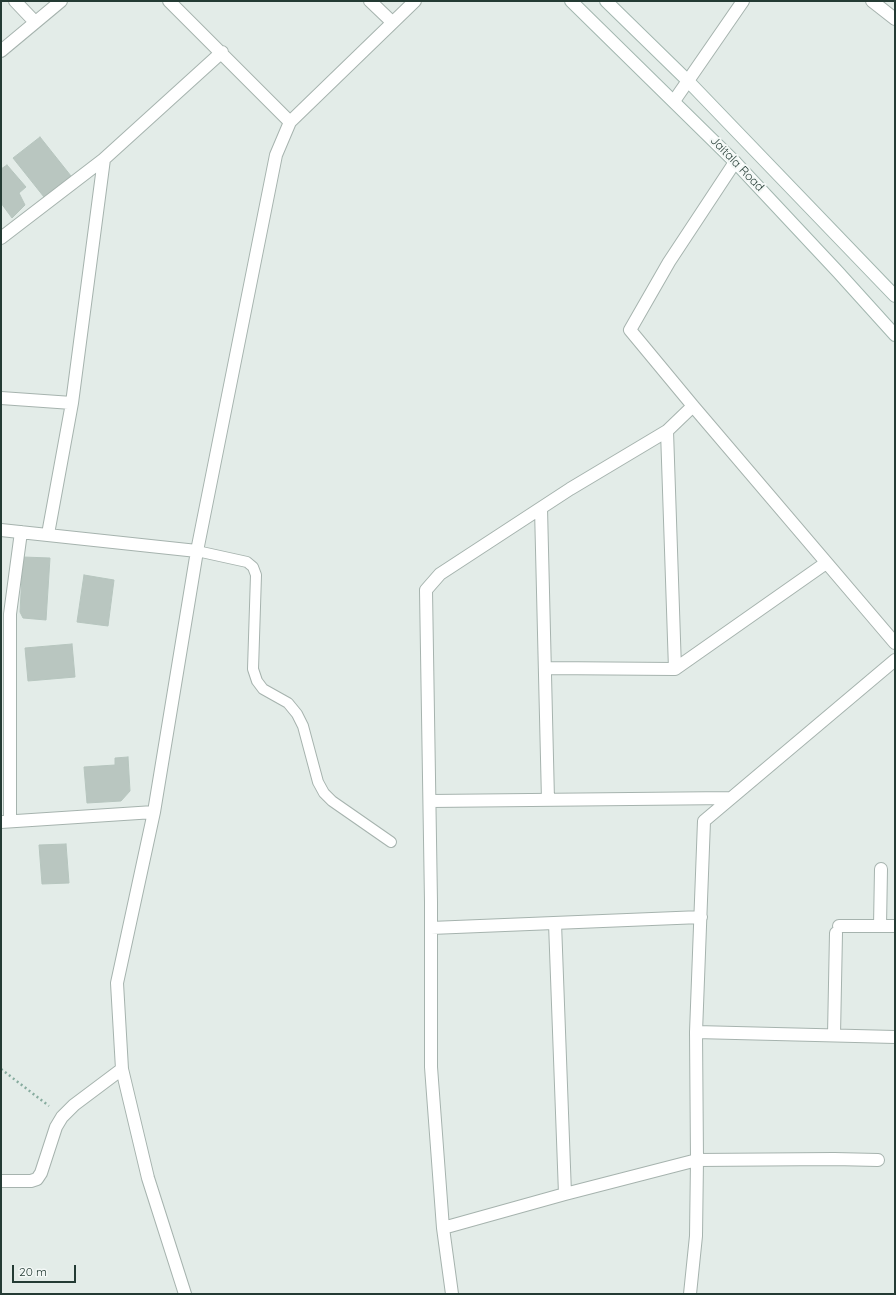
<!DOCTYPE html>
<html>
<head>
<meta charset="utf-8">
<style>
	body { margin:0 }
	#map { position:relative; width:896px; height:1295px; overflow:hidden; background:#e3ece8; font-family:Quicksand,sans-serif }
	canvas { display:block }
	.frame { position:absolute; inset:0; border:2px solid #243b34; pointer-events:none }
	.scale { position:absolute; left:12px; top:1265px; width:64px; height:18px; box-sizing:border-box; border:2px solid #243b34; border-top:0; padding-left:5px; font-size:12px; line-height:14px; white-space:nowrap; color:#243b34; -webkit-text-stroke:3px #f3f8f6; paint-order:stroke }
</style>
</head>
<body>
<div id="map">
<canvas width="896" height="1295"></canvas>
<div class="frame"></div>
<div class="scale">20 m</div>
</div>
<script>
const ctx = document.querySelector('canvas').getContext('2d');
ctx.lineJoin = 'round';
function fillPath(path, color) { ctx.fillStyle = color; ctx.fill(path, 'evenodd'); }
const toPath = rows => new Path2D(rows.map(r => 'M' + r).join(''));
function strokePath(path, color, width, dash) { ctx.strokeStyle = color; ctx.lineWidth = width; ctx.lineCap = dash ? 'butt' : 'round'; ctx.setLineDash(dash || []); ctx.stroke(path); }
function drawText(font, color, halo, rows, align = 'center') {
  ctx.font = font + ' Quicksand,sans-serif'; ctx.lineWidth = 4; ctx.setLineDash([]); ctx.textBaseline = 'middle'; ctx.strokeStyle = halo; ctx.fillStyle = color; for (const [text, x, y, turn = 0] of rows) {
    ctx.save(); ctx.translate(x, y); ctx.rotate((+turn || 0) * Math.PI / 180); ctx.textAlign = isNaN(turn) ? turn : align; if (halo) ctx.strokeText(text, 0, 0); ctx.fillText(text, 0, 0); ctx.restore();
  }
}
const building = toPath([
	[40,137,71,176,44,197,13,158,40,137],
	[7,165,26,187,19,193,25,205,12,218,1,203,1,169,7,165],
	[23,557,50,558,46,620,23,618,20,612,23,557],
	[84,575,114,580,108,626,77,622,84,575],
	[72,644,75,677,28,681,25,648,72,644],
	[128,757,130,791,121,801,87,803,84,767,115,765,115,758,128,757],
	[66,844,69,883,42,884,39,845,66,844]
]);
fillPath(building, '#b9c6c0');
strokePath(building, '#b6c5be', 1);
const lane = toPath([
	[197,551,247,562,253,567,256,575,253,669,257,681,263,689,288,703,297,714,303,726,318,782,324,793,332,801,391,842]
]);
const street = toPath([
	[15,1,35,22],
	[169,1,290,122],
	[370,1,392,22],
	[872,1,895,19],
	[1,51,61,1],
	[674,101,743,1],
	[735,162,669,262,630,330,693,406,895,643],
	[1,238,104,159],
	[1,398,72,403],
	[541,508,548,800],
	[1,530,197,551],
	[48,534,72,403,104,159,222,52],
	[545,668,675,669,667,431],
	[675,669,826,563],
	[430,801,731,798],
	[10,821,10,614,21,532],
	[1,822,154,812],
	[555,923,565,1194],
	[839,926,895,926],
	[880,926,881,869],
	[431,928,701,917],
	[696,1032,895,1037],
	[834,1035,836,933],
	[1,1181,31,1181,37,1179,41,1173,56,1127,62,1117,74,1105,122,1069],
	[443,1228,431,1067,431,902,426,590,440,574,570,489,667,431,693,406],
	[185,1294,148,1178,122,1069,117,983,154,812,197,551,276,155,290,122,415,1],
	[452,1294,443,1228,565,1194,697,1160,834,1159,878,1160],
	[690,1294,696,1236,697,1160,696,1032,704,821,895,660]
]);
const secondary = toPath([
	[571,1,735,162,838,272,895,335],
	[606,1,688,81,895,296]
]);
strokePath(lane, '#a6b3ae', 12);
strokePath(street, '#a6b3ae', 14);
strokePath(secondary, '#a2b6af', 14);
strokePath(toPath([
	[1,1069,49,1106]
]), '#87ac9f', 2.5, [2, 3]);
strokePath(lane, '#fff', 10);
strokePath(street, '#fff', 12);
strokePath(secondary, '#fff', 12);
drawText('12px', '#243b34', '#f3f8f6', [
	["Jaitala Road",737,164,46]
]);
</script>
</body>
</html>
